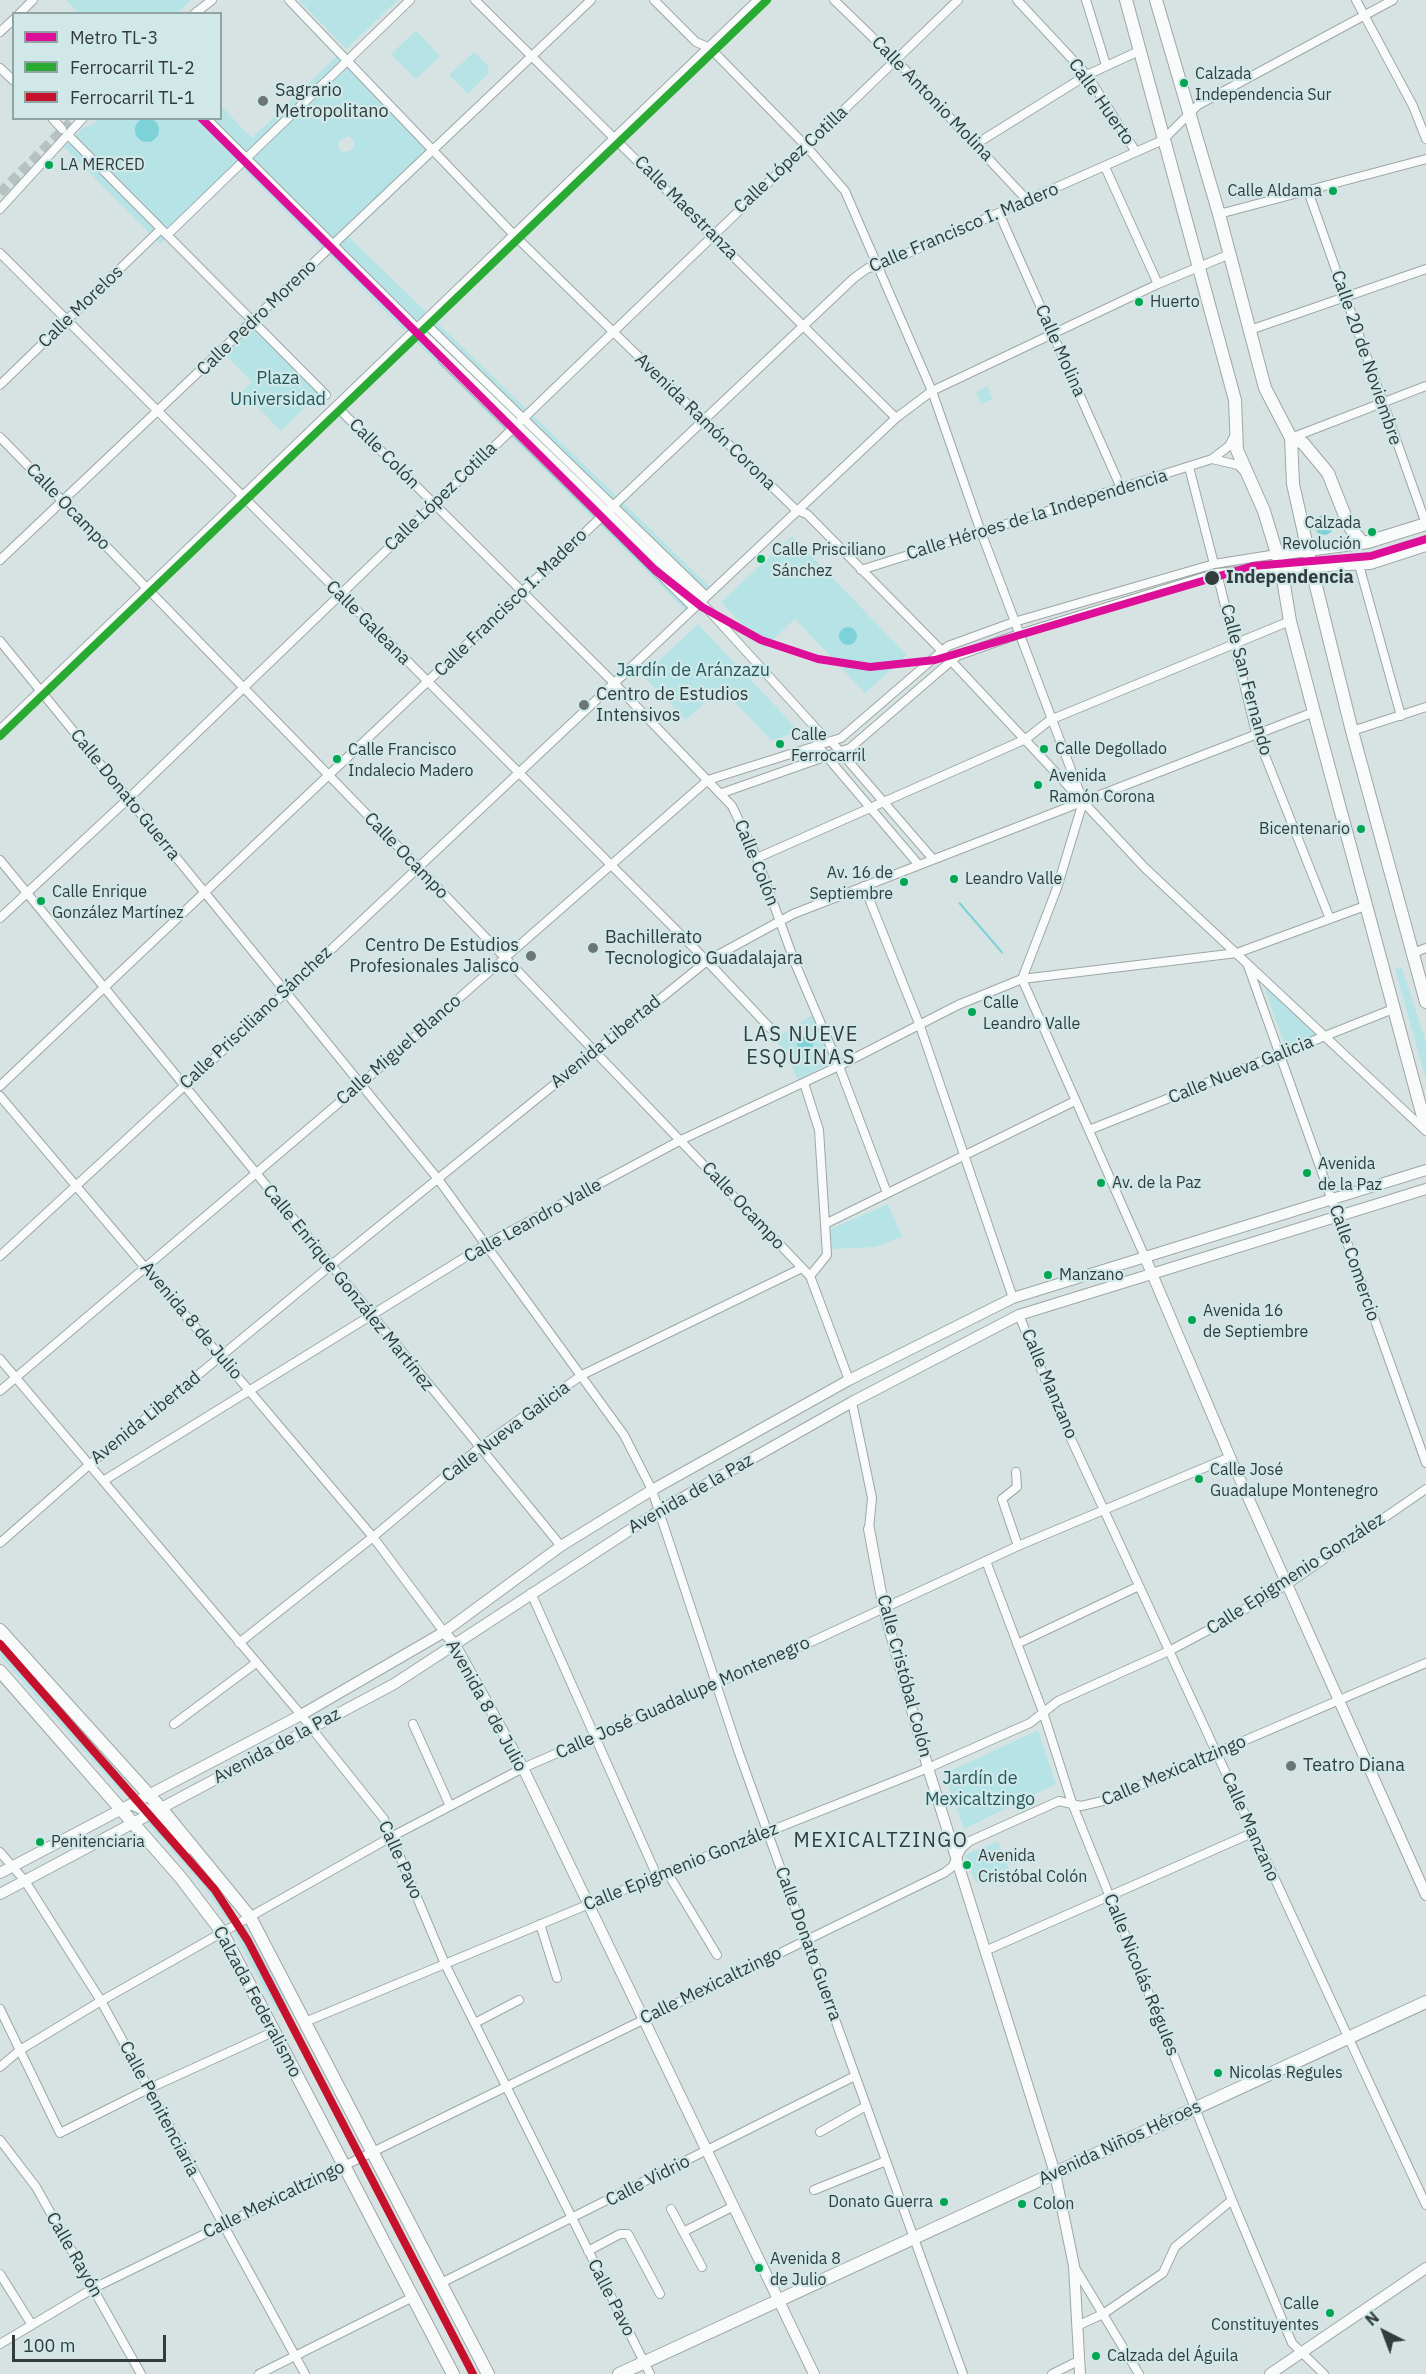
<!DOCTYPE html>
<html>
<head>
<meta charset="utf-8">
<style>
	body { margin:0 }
	#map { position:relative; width:1426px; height:2374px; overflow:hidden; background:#d7e3e3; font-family:"IBM Plex Sans",sans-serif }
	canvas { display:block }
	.legend { position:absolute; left:12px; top:12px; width:210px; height:108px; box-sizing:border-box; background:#d1e8e9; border:2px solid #92a3a4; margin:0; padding:8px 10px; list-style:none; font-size:18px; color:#333c3d }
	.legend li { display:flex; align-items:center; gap:12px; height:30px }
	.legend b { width:30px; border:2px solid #92a3a4 }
	.north { position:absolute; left:1354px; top:2302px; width:60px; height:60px; -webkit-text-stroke:4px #d1e8e9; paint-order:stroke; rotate:318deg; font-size:16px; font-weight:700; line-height:24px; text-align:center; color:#333c3d }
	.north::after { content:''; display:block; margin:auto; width:21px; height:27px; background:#333c3d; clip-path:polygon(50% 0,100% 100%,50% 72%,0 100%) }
	.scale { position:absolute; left:12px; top:2335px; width:154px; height:27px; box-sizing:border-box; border:3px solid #333c3d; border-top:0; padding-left:8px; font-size:18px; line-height:21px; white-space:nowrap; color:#333c3d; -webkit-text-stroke:4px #d1e8e9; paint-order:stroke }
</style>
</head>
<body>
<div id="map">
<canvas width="1426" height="2374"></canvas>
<ul class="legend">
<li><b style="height:8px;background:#dd0e98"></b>Metro TL-3</li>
<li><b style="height:8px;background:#29aa33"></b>Ferrocarril TL-2</li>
<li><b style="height:8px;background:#c5112c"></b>Ferrocarril TL-1</li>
</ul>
<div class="north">N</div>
<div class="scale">100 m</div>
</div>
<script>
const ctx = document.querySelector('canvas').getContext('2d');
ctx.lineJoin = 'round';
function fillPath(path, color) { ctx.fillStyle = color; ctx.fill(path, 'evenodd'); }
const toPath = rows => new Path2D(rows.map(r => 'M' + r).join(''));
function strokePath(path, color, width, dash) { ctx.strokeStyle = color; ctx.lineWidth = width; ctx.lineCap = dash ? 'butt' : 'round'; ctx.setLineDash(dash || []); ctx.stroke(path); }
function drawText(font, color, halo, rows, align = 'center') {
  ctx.font = font + ' "IBM Plex Sans",sans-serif'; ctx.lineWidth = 4.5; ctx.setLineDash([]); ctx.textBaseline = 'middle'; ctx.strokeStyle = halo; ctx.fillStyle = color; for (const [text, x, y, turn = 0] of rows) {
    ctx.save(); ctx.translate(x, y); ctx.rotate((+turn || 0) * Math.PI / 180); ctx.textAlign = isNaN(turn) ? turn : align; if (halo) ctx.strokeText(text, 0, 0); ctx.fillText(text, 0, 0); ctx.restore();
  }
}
fillPath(toPath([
	[66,0,191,0,177,13,79,14],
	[299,0,398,0,346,49],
	[416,30,440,56,416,79,391,54],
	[474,52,488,66,489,73,468,94,449,75],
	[338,55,434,156,349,237,709,586,685,610,240,166,160,244,64,147,84,127,91,126,99,119,220,118,221,106,252,138],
	[349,136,354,141,354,147,350,151,343,152,338,147,339,141],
	[254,327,319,394,281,431,242,391,252,382,225,355],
	[987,386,993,399,981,404,976,392],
	[792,536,907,655,865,693,795,619,764,648,721,602],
	[698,624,799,731,772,741,721,688,686,720,643,676],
	[1402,968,1426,1042,1426,1080,1395,969],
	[1269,987,1317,1034,1285,1046,1265,989],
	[812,1015,832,1062,798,1080,786,1052,774,1039],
	[888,1204,902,1237,875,1247,830,1249,828,1230],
	[0,1637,130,1785,119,1790,0,1656],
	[1038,1730,1056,1784,964,1829,944,1774],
	[150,1816,236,1914,227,1920,205,1888,145,1820],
	[998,1841,1009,1869,976,1883,965,1855],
	[244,1924,288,2005,277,2011,233,1930]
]), '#b6e4e6');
fillPath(toPath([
	'135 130a12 12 0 1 1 24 0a12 12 0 1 1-24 0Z',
	'1314 525a10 10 0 1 1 20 0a10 10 0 1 1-20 0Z',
	'839 636a9 9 0 1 1 18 0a9 9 0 1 1-18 0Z',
	[960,902,1003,952,1002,954,958,903],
	'797 1044a8 8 0 1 1 16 0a8 8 0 1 1-16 0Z'
]), '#7dd2d7');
strokePath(toPath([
	[0,193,75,118]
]), '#b6c2c2', 10, [10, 5]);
const street = toPath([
	[289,0,515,236,796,510,807,514,942,651,1145,868,1426,1131],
	[475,0,896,418],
	[654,0,696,42,710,48,806,146,845,191,932,391,981,532,1081,796],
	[834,0,896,60,1027,200],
	[1017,0,1087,75,1136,152],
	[1086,0,1106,65],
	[1356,0,1413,106,1426,139],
	[19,14,33,0],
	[194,14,212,0],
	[0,32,14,19],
	[0,68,14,81],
	[52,118,62,129],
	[206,118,418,329,703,604,823,736],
	[72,139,326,395],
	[976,144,1087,75,1139,51],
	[1105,167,1158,284],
	[1308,191,1426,524],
	[0,209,83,118],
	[999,213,1121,488],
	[1219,214,1426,159],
	[167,235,410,0],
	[0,253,707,961,770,1028],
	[425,323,705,595],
	[1250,330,1426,269],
	[443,360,693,607],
	[0,385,161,229],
	[343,413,613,682,732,806,757,858,795,963,839,1066,887,1193],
	[0,437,418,867,810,1276],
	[1291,438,1426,386],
	[1212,459,1238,465,1244,471],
	[1189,467,1214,564],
	[0,560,591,0],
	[1359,565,1401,716],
	[861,570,1212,459,1229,446,1235,435],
	[1217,573,1256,733,1330,919],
	[0,641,438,1179,624,1435,652,1490,739,1753,963,2374],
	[1352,731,1426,707],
	[831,741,932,858],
	[817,745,918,864],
	[722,793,850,748,957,656,1019,634,1217,573,1281,567],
	[757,858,1026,739,1050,720,1290,621],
	[0,860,561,1546],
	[864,886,920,1026,1013,1298],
	[0,918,128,799,958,0],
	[1411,954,1426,948],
	[1247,963,1426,1463],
	[1022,979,1144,1255],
	[1022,979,1057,888,1083,802],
	[804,1083,819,1130,827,1255,810,1276,849,1380],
	[0,1086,854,278,868,268,879,266,1163,140,1198,105,1393,0],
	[0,1096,373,1537,444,1632],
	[1089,1130,1393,1009],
	[825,1224,1075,1101],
	[0,1256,286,992,896,418,932,391,1158,284,1230,254],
	[1019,1315,1059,1413,1426,2205],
	[0,1359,297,1710,384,1819,445,1964,650,2374],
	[0,1391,361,1084,708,780,841,738,948,646,1014,622,1214,564,1277,554],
	[852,1402,872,1498,869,1529],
	[1016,1472,1017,1487,1002,1499,1018,1546],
	[103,1481,485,1245,681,1140,839,1066,958,1005,1022,979,1237,953,1365,906],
	[0,1543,89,1465,330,1266,707,961,793,914,1314,712],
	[986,1561,1043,1712,1072,1803,1232,2200,1292,2343,1324,2374],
	[531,1593,657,1876],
	[239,1643,373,1537,479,1448,582,1375,802,1268],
	[1017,1644,1139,1586],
	[174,1724,256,1663],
	[413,1724,450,1806],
	[0,1852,25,1881,101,2001,305,2374],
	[667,1872,717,1955],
	[540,1924,557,1978],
	[985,1951,1252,1833],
	[0,2009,60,2133,150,2088,273,2032],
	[305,2022,657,1876,928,1768,1030,1723,1058,1701,1171,1650,1216,1626,1288,1584,1426,1489],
	[475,2023,519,2000],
	[0,2067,20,2050,101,2001,391,1837,523,1768,800,1647,1018,1546,1230,1457],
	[820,2132,866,2106],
	[0,2140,36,2187,141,2374],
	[814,2190,886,2161],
	[671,2209,702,2267],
	[683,2232,734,2206],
	[588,2251,620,2234,628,2234,660,2294],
	[1074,2266,1139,2374],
	[0,2274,32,2325],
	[441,2283,855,2076],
	[1077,2326,1103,2314,1163,2273,1175,2247,1232,2200],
	[0,2344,94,2288,944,1873,952,1867,962,1848,970,1841,1059,1801,1081,1806,1103,1801,1426,1663],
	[259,2374,413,2297],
	[1052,2374,1078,2361]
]);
const secondary = toPath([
	[0,731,759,0],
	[1144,1255,1230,1457,1426,1895],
	[869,1529,884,1609,928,1768,1055,2173,1074,2266,1080,2374],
	[444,1632,455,1645,523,1768,814,2374],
	[0,1873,301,1715,444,1632,561,1546,652,1490,849,1380,1013,1298,1426,1170],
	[0,1894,394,1684,659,1511,852,1402,1019,1315,1426,1189],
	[1270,2374,1426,2268]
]);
const primary = toPath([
	[1126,0,1235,400,1237,450,1264,511,1281,567,1290,621,1314,712,1426,1128],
	[1156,0,1219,214,1265,388,1291,438,1293,484,1315,582,1352,731,1426,1002],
	[1291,438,1303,443,1328,473,1349,526,1362,542],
	[1277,554,1368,542,1426,524],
	[1281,567,1370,563,1426,545],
	[0,1630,160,1807,250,1917,488,2374],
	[0,1671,181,1878,222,1932,453,2374],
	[133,1804,151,1812,185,1850],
	[619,2374,1426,2002]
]);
strokePath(street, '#9da6a6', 10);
strokePath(secondary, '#9da6a6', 12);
strokePath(primary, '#9da6a6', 14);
strokePath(street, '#f9fbfb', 8);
strokePath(secondary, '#f9fbfb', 10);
strokePath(primary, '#f9fbfb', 12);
strokePath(toPath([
	[0,736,767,0]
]), '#29aa33', 8);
strokePath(toPath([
	[0,1644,215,1890,248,1941,473,2374]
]), '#c5112c', 8);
strokePath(toPath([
	[201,118,655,570,702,607,761,640,818,659,870,667,935,660,1253,566,1371,556,1426,539]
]), '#dd0e98', 8);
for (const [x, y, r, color] of [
	[1184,83,5,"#00a651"],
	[263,101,6,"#6c7677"],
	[49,165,5,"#00a651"],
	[1333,191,5,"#00a651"],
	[1139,302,5,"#00a651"],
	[1372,532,5,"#00a651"],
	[761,559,5,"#00a651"],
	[1212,578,8,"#333c3d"],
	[584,705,6,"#6c7677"],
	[780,744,5,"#00a651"],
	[1044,749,5,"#00a651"],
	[337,759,5,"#00a651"],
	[1038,785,5,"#00a651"],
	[1361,829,5,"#00a651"],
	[954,879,5,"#00a651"],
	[904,882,5,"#00a651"],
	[41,901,5,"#00a651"],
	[593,948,6,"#6c7677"],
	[531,956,6,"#6c7677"],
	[972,1012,5,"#00a651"],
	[1307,1173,5,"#00a651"],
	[1101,1183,5,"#00a651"],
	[1048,1275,5,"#00a651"],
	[1192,1320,5,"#00a651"],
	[1199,1479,5,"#00a651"],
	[1291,1766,6,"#6c7677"],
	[40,1842,5,"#00a651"],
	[967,1865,5,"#00a651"],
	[1218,2073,5,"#00a651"],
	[944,2202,5,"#00a651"],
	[1022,2204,5,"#00a651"],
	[759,2268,5,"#00a651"],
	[1330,2313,5,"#00a651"],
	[1096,2356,5,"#00a651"]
]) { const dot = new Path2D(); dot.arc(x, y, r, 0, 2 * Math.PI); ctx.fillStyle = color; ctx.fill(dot); strokePath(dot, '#d1e8e9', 2); }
drawText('16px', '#333c3d', '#d1e8e9', [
	["Calzada",1195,74],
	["Independencia Sur",1195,95],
	["LA MERCED",60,165],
	["Calle Aldama",1322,191,"right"],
	["Huerto",1150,302],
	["Calzada",1361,523,"right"],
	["Revolución",1361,544,"right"],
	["Calle Prisciliano",772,550],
	["Sánchez",772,571],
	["Calle",791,735],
	["Ferrocarril",791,756],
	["Calle Degollado",1055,749],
	["Calle Francisco",348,750],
	["Indalecio Madero",348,771],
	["Avenida",1049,776],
	["Ramón Corona",1049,797],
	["Bicentenario",1350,829,"right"],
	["Av. 16 de",893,873,"right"],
	["Septiembre",893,894,"right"],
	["Leandro Valle",965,879],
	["Calle Enrique",52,892],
	["González Martínez",52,913],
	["Calle",983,1003],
	["Leandro Valle",983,1024],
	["Avenida",1318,1164],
	["de la Paz",1318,1185],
	["Av. de la Paz",1112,1183],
	["Manzano",1059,1275],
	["Avenida 16",1203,1311],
	["de Septiembre",1203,1332],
	["Calle José",1210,1470],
	["Guadalupe Montenegro",1210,1491],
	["Penitenciaria",51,1842],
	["Avenida",978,1856],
	["Cristóbal Colón",978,1877],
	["Nicolas Regules",1229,2073],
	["Donato Guerra",933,2202,"right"],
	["Colon",1033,2204],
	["Avenida 8",770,2259],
	["de Julio",770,2280],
	["Calle",1319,2304,"right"],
	["Constituyentes",1319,2325,"right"],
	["Calzada del Águila",1107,2356]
], 'left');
drawText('18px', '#333c3d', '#d1e8e9', [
	["Sagrario",275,91],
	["Metropolitano",275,112],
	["Centro de Estudios",596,695],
	["Intensivos",596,716],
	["Bachillerato",605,938],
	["Tecnologico Guadalajara",605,959],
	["Centro De Estudios",519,946,"right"],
	["Profesionales Jalisco",519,967,"right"],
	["Teatro Diana",1303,1766]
], 'left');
drawText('18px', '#333c3d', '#d1e8e9', [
	["Calle Antonio Molina",932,99,46],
	["Calle Huerto",1101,102,55],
	["Calle López Cotilla",791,160,-43],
	["Calle Maestranza",686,208,45],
	["Calle Francisco I. Madero",964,228,-23],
	["Calle Morelos",81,307,-44],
	["Calle Pedro Moreno",257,318,-44],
	["Calle Molina",1060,351,66],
	["Calle 20 de Noviembre",1366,358,71],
	["Avenida Ramón Corona",705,422,44],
	["Calle Colón",384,454,45],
	["Calle López Cotilla",441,497,-44],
	["Calle Ocampo",68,507,46],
	["Calle Héroes de la Independencia",1037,515,-17],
	["Calle Francisco I. Madero",511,603,-44],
	["Calle Galeana",368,623,45],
	["Calle San Fernando",1246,680,75],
	["Calle Donato Guerra",125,795,51],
	["Calle Ocampo",406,856,46],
	["Calle Colón",756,863,68],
	["Calle Prisciliano Sánchez",256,1018,-43],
	["Avenida Libertad",606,1042,-39],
	["Calle Miguel Blanco",399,1050,-41],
	["Calle Nueva Galicia",1241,1070,-22],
	["Calle Ocampo",743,1206,47],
	["Calle Leandro Valle",533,1221,-29],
	["Calle Comercio",1354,1263,71],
	["Calle Enrique González Martínez",348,1288,51],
	["Avenida 8 de Julio",191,1321,50],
	["Calle Manzano",1049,1384,67],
	["Avenida Libertad",146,1418,-39],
	["Calle Nueva Galicia",506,1432,-37],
	["Avenida de la Paz",691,1494,-30],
	["Calle Epigmenio González",1296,1574,-33],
	["Calle Cristóbal Colón",904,1676,75],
	["Calle José Guadalupe Montenegro",683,1698,-24],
	["Avenida 8 de Julio",486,1706,61],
	["Avenida de la Paz",277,1746,-28],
	["Calle Mexicaltzingo",1174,1771,-23],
	["Calle Manzano",1250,1827,66],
	["Calle Pavo",400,1860,66],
	["Calle Epigmenio González",681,1867,-22],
	["Calle Donato Guerra",808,1944,70],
	["Calle Nicolás Régules",1141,1975,68],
	["Calle Mexicaltzingo",711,1986,-26],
	["Calzada Federalismo",257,2002,62],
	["Calle Penitenciaria",159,2109,62],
	["Avenida Niños Héroes",1120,2143,-25],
	["Calle Vidrio",648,2181,-27],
	["Calle Mexicaltzingo",274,2200,-26],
	["Calle Rayón",74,2255,60],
	["Calle Pavo",611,2298,63]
]);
drawText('18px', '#27595c', '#d1e8e9', [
	["Plaza",278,379],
	["Universidad",278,400],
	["Jardín de Aránzazu",693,671],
	["Jardín de",980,1779],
	["Mexicaltzingo",980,1800]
]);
drawText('bold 18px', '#333c3d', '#d1e8e9', [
	["Independencia",1226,578]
], 'left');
ctx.letterSpacing = '1.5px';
drawText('20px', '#333c3d', '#d1e8e9', [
	["LAS NUEVE",801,1035],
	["ESQUINAS",801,1058],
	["MEXICALTZINGO",881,1841]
]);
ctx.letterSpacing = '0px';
</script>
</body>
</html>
